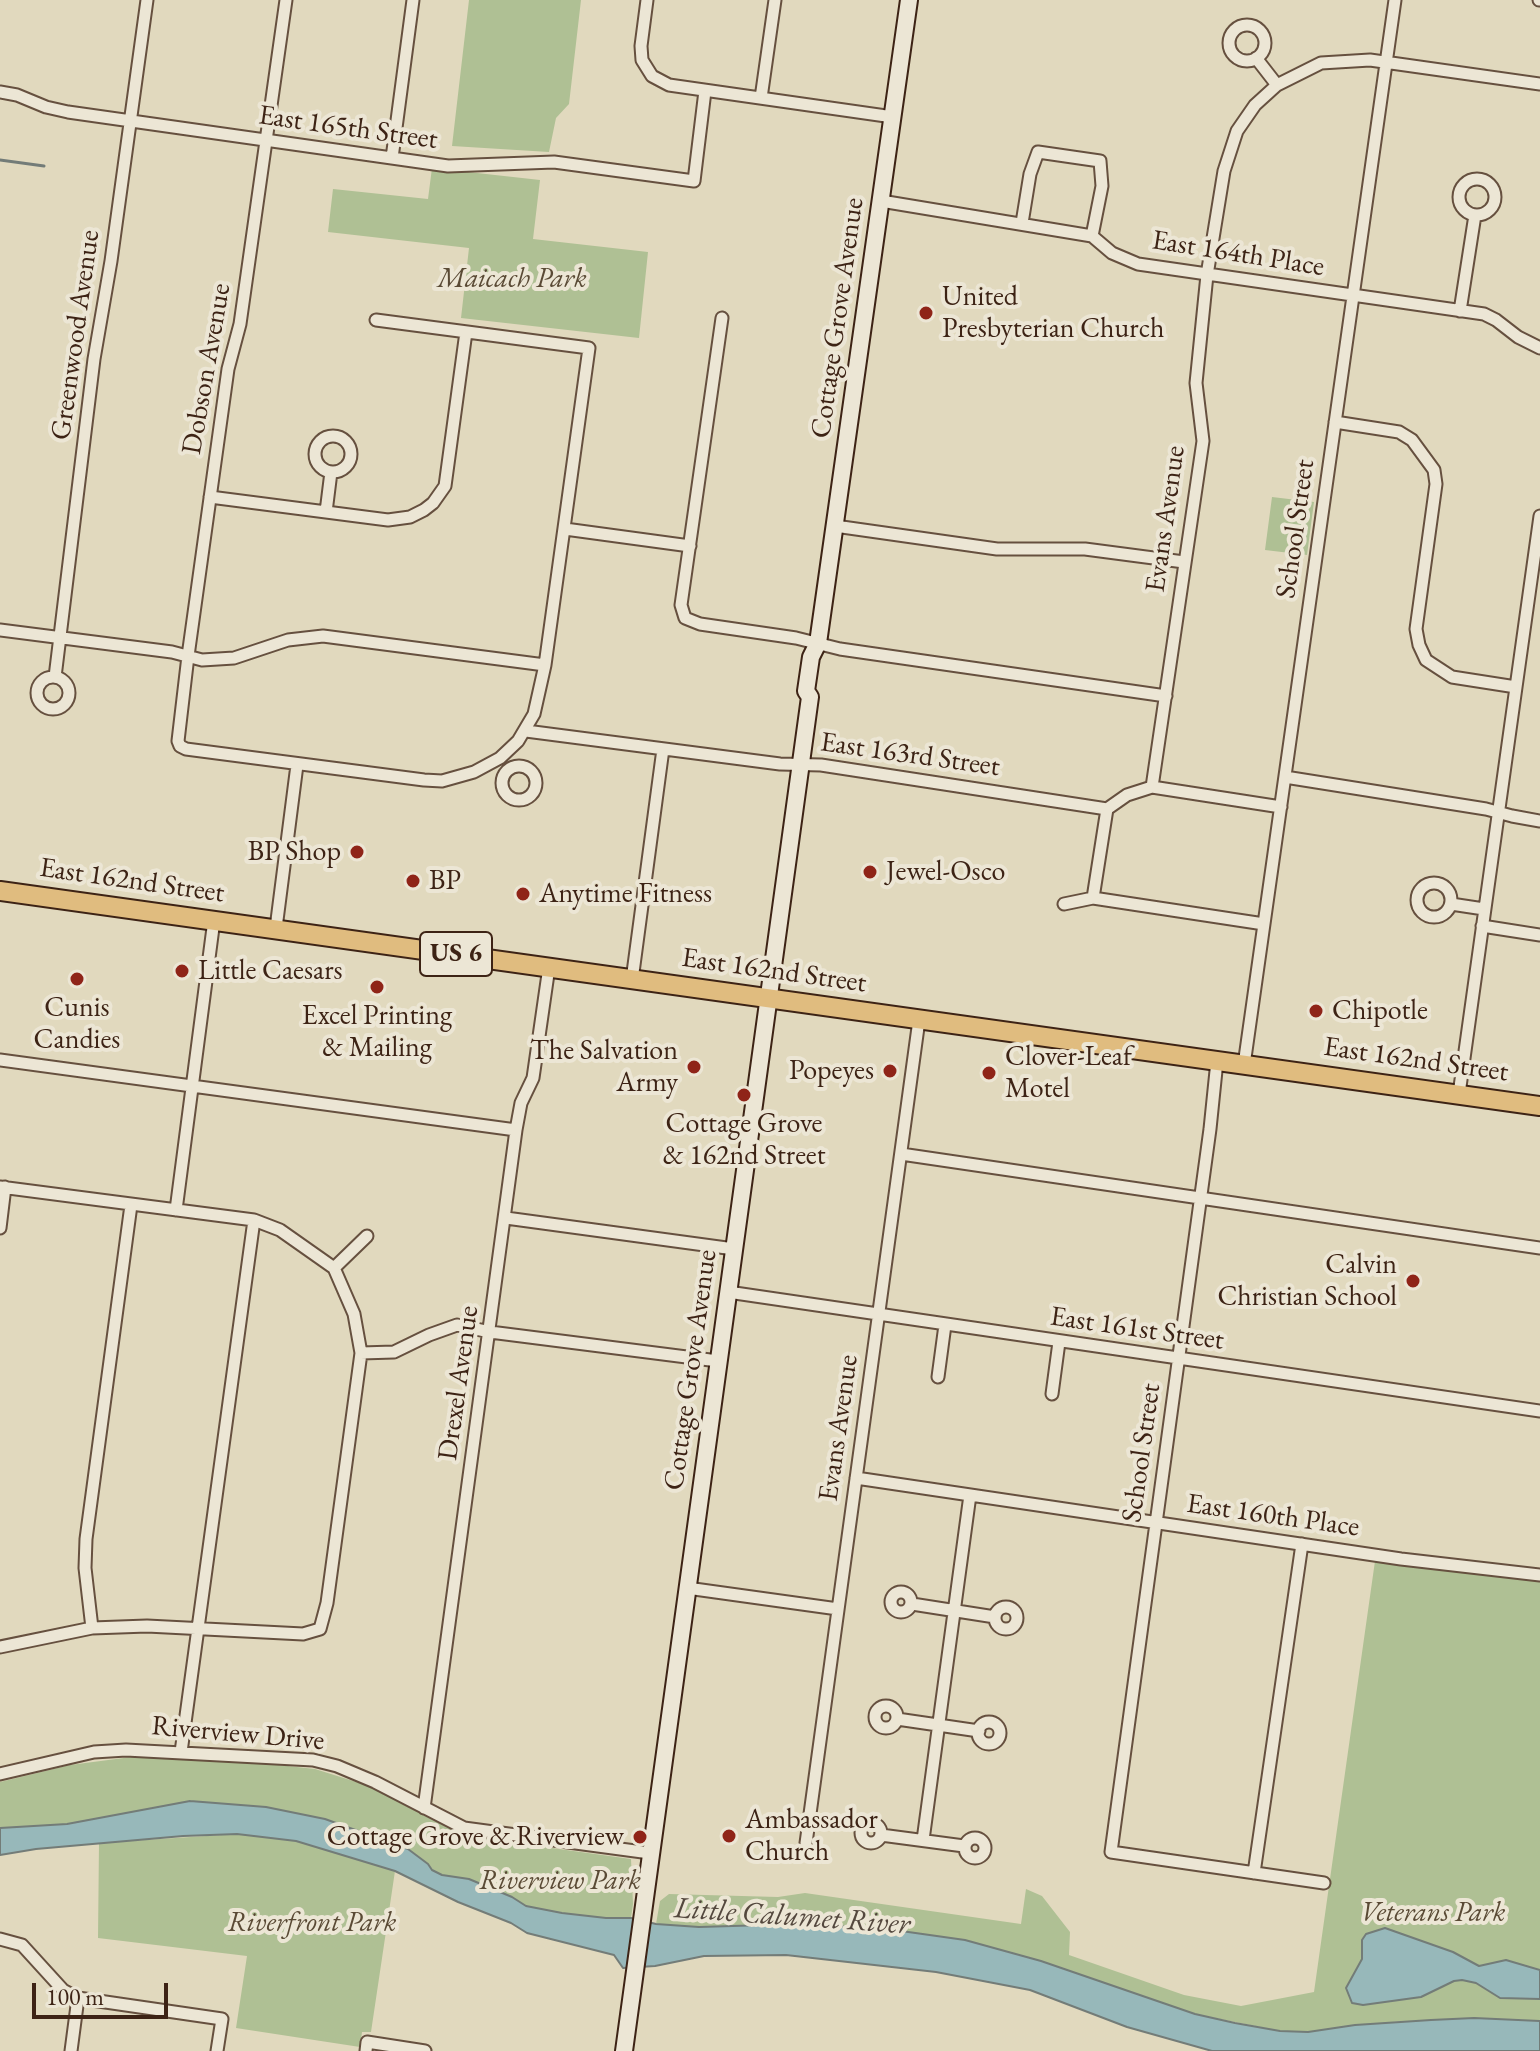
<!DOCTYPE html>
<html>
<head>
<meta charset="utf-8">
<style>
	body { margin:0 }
	#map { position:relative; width:1540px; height:2051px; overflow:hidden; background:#e1d9be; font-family:"EB Garamond",serif }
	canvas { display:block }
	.scale { position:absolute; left:32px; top:1983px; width:136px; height:36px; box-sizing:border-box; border:4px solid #3d2315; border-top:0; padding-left:10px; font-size:24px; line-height:28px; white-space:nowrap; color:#3d2315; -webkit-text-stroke:6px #ece6d5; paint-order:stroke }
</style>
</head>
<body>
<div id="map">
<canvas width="1540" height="2051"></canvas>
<div class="scale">100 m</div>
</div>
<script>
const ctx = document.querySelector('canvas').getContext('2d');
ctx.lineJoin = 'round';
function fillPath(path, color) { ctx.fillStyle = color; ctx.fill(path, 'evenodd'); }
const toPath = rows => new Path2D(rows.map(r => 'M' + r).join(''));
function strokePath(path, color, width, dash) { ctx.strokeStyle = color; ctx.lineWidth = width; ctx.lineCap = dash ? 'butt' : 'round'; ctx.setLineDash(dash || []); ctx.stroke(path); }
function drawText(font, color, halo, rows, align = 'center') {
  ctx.font = font + ' "EB Garamond",serif'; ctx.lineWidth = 8; ctx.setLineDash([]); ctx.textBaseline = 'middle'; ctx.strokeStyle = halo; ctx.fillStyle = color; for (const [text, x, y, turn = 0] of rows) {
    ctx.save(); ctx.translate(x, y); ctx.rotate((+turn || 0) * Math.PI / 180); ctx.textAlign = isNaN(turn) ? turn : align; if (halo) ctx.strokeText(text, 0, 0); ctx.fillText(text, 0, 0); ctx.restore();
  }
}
fillPath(toPath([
	[469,0,581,0,569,104,556,118,549,152,452,146],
	[432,168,540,180,533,239,648,252,639,338,461,318,469,248,328,232,333,189,428,199],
	[1272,497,1314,502,1307,555,1265,550],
	[1375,1561,1430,1569,1540,1581,1540,2021,1474,2018,1392,2022,1321,2032,1280,2031,1195,2014,1041,1961,824,1925,699,1927,656,1924,660,1901,669,1894,778,1897,805,1893,1021,1924,1026,1889,1042,1896,1070,1932,1069,1955,1184,1995,1241,2006,1314,1992],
	[139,1756,260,1763,315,1769,366,1785,456,1832,480,1838,631,1859,633,1904,631,1918,606,1918,562,1913,525,1906,483,1883,442,1875,432,1870,408,1849,396,1844,325,1819,266,1807,190,1801,67,1824,0,1828,0,1782,70,1765],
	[237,1834,296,1841,395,1871,371,2032,362,2032,360,2047,236,2028,247,1956,98,1938,99,1843]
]), '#afc094');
const water = toPath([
	[190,1801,266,1807,325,1819,408,1849,428,1864,432,1870,442,1875,469,1879,512,1897,526,1906,562,1913,606,1918,631,1918,656,1924,699,1927,766,1925,873,1927,965,1940,1041,1961,1195,2014,1235,2023,1280,2031,1308,2032,1355,2025,1431,2020,1474,2018,1540,2021,1540,2051,1212,2051,1127,2027,1030,1990,936,1972,786,1955,704,1956,655,1966,623,1968,614,1955,527,1933,511,1923,458,1902,395,1871,296,1841,237,1834,183,1836,36,1849,0,1855,0,1828,67,1824,190,1801],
	[1385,1928,1453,1952,1479,1966,1506,1960,1540,1970,1540,1999,1500,1998,1476,1983,1462,1980,1454,1981,1421,1997,1363,2005,1352,2003,1346,1988,1362,1959,1362,1940,1366,1934,1385,1928]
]);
fillPath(water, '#97b8ba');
strokePath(water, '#737c78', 2);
strokePath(toPath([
	[0,160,44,166]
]), '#737c78', 3);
const street = toPath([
	[286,0,240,324,228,369,188,656,178,741,180,746,186,749,424,780,442,781,474,772,500,758,518,741,534,714,545,665,589,348,376,320],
	[647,0,641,46,642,60,652,76,669,85,893,117],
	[1539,0,1540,0],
	'1229 43a18 18 0 1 1 36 0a18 18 0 1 1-36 0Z',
	[1256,58,1277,85],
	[0,92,17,95,46,107,68,112,448,166,554,162,694,181,705,91],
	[761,98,775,0],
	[392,158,413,0],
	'1459 197a18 18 0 1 1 36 0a18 18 0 1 1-36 0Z',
	[881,201,1092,236,1112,253,1138,264,1484,314,1496,320,1518,337,1540,348],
	[1022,223,1030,174,1038,152,1100,161,1102,186,1092,236],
	[1460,311,1475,215],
	[722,318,681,605,685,618,700,624,796,638,840,649,1166,696],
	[1335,422,1399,432,1412,440,1434,470,1436,484,1416,629,1419,645,1426,660,1452,677,1516,687],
	'315 454a18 18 0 1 1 36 0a18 18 0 1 1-36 0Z',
	[210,497,388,520,410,517,424,510,433,503,445,486,466,332],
	[326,512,331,472],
	[835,526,997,549,1085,549,1184,562],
	[565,529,690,546],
	[0,630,172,652,202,660,234,658,288,640,323,636,545,665],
	[55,677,94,359,111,261,147,0],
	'37 693a16 16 0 1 1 32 0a16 16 0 1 1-32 0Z',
	[526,731,780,764,821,765,1107,809,1127,795,1152,787,1281,807],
	'502 783a17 17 0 1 1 34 0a17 17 0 1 1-34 0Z',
	[1285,777,1486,809,1512,816,1540,821],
	[1152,787,1203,441,1196,383,1207,275,1224,171,1237,131,1255,105,1277,85,1321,63,1370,60,1540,84],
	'1417 900a17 17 0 1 1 34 0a17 17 0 1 1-34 0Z',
	[1093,898,1107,809],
	[1064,904,1093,898,1264,924],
	[1451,904,1484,909],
	[1482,926,1540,935],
	[276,928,297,765],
	[632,980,663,749],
	[0,1060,516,1130],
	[1217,1061,1210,1129,1111,1852,1324,1883],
	[1244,1065,1395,0],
	[1459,1094,1540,516],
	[901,1154,1540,1248],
	[0,1187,254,1220,280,1230,334,1268,354,1314,361,1353,327,1603,320,1629,303,1634,147,1626,92,1628,0,1647],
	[176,1210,214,920],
	[506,1218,734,1249],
	[0,1228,5,1187],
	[334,1268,367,1236],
	[728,1292,1540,1411],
	[361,1353,394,1352,429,1335,457,1325,490,1332,718,1361],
	[938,1377,945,1325],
	[1052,1394,1059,1342],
	[856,1478,1401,1559,1540,1575],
	[687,1588,838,1609],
	'891 1602a10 10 0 1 1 20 0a10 10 0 1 1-20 0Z',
	[912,1604,995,1617],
	'995 1618a11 11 0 1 1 22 0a11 11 0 1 1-22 0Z',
	[92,1628,85,1568,86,1539,131,1205],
	'875 1717a11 11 0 1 1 22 0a11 11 0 1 1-22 0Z',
	[897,1719,979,1731],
	'978 1733a11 11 0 1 1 22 0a11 11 0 1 1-22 0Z',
	[181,1752,254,1220],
	[0,1774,94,1752,126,1750,313,1760,337,1766,375,1782,464,1828,650,1853],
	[424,1808,516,1130,521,1103,533,1078,549,967],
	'861 1833a10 10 0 1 1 20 0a10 10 0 1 1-20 0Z',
	[881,1835,964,1846],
	'965 1848a10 10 0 1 1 20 0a10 10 0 1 1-20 0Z',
	[923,1840,970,1495],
	[806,1843,919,1020],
	[1254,1873,1302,1544],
	[0,1939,22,1945,63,1990,78,1998,222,2019,217,2051],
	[71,2051,78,1998],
	[366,2051,367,2042,425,2051]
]);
const secondary = toPath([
	[624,2051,810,697,806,691,811,657,818,643,909,0]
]);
const primary = toPath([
	[0,891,1540,1106]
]);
strokePath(street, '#66503f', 15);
strokePath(secondary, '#3d2315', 20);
strokePath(primary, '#3d2315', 22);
strokePath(street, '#ece6d5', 11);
strokePath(secondary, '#ece6d5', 16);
strokePath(primary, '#e0bc7f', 18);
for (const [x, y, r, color] of [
	[926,313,8,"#8f2418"],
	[357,852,8,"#8f2418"],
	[870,872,8,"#8f2418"],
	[413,881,8,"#8f2418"],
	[523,894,8,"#8f2418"],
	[182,971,8,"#8f2418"],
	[77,979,8,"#8f2418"],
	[377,987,8,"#8f2418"],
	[1316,1011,8,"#8f2418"],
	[694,1067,8,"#8f2418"],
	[890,1071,8,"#8f2418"],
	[989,1073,8,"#8f2418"],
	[744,1095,8,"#8f2418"],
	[1413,1281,8,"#8f2418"],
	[729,1836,8,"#8f2418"],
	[640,1837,8,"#8f2418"]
]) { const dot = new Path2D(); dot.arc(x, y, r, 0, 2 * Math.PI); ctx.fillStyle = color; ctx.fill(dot); strokePath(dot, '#ece6d5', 3); }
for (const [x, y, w] of [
	[456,954,72]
]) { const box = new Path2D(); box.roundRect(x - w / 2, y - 22, w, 44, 6); ctx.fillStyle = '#ece6d5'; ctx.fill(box); strokePath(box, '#3d2315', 2); }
drawText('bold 26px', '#3d2315', null, [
	["US 6",456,954]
]);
drawText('28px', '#3d2315', '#ece6d5', [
	["East 165th Street",348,128,8],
	["East 164th Place",1238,254,9],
	["Cottage Grove Avenue",838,318,-82],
	["Greenwood Avenue",76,335,-82],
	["Dobson Avenue",207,369,-80],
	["Evans Avenue",1166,519,-82],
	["School Street",1296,529,-82],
	["East 163rd Street",910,755,8],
	["East 162nd Street",132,881,8],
	["East 162nd Street",774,971,8],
	["East 162nd Street",1416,1060,8],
	["East 161st Street",1137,1329,8],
	["Cottage Grove Avenue",691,1370,-82],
	["Drexel Avenue",459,1383,-82],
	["Evans Avenue",839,1428,-82],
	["School Street",1142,1453,-82],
	["East 160th Place",1273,1516,8],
	["Riverview Drive",238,1734,5]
]);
drawText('italic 28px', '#5a4a35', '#ece6d5', [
	["Maicach Park",512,279],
	["Riverview Park",560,1881],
	["Veterans Park",1433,1913],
	["Riverfront Park",312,1923]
]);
drawText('28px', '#3d2315', '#ece6d5', [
	["United",942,297],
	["Presbyterian Church",942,329],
	["BP Shop",341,852,"right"],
	["Jewel-Osco",886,872],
	["BP",429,881],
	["Anytime Fitness",539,894],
	["Little Caesars",198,971],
	["Cunis",77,1008,"center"],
	["Candies",77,1040,"center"],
	["Chipotle",1332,1011],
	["Excel Printing",377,1016,"center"],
	["& Mailing",377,1048,"center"],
	["The Salvation",678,1051,"right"],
	["Army",678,1083,"right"],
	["Clover-Leaf",1005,1057],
	["Motel",1005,1089],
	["Popeyes",874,1071,"right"],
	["Cottage Grove",744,1124,"center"],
	["& 162nd Street",744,1156,"center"],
	["Calvin",1397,1265,"right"],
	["Christian School",1397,1297,"right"],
	["Ambassador",745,1820],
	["Church",745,1852],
	["Cottage Grove & Riverview",624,1837,"right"]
], 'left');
drawText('italic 30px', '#54483e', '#ece6d5', [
	["Little Calumet River",792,1917,4]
]);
</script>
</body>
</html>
